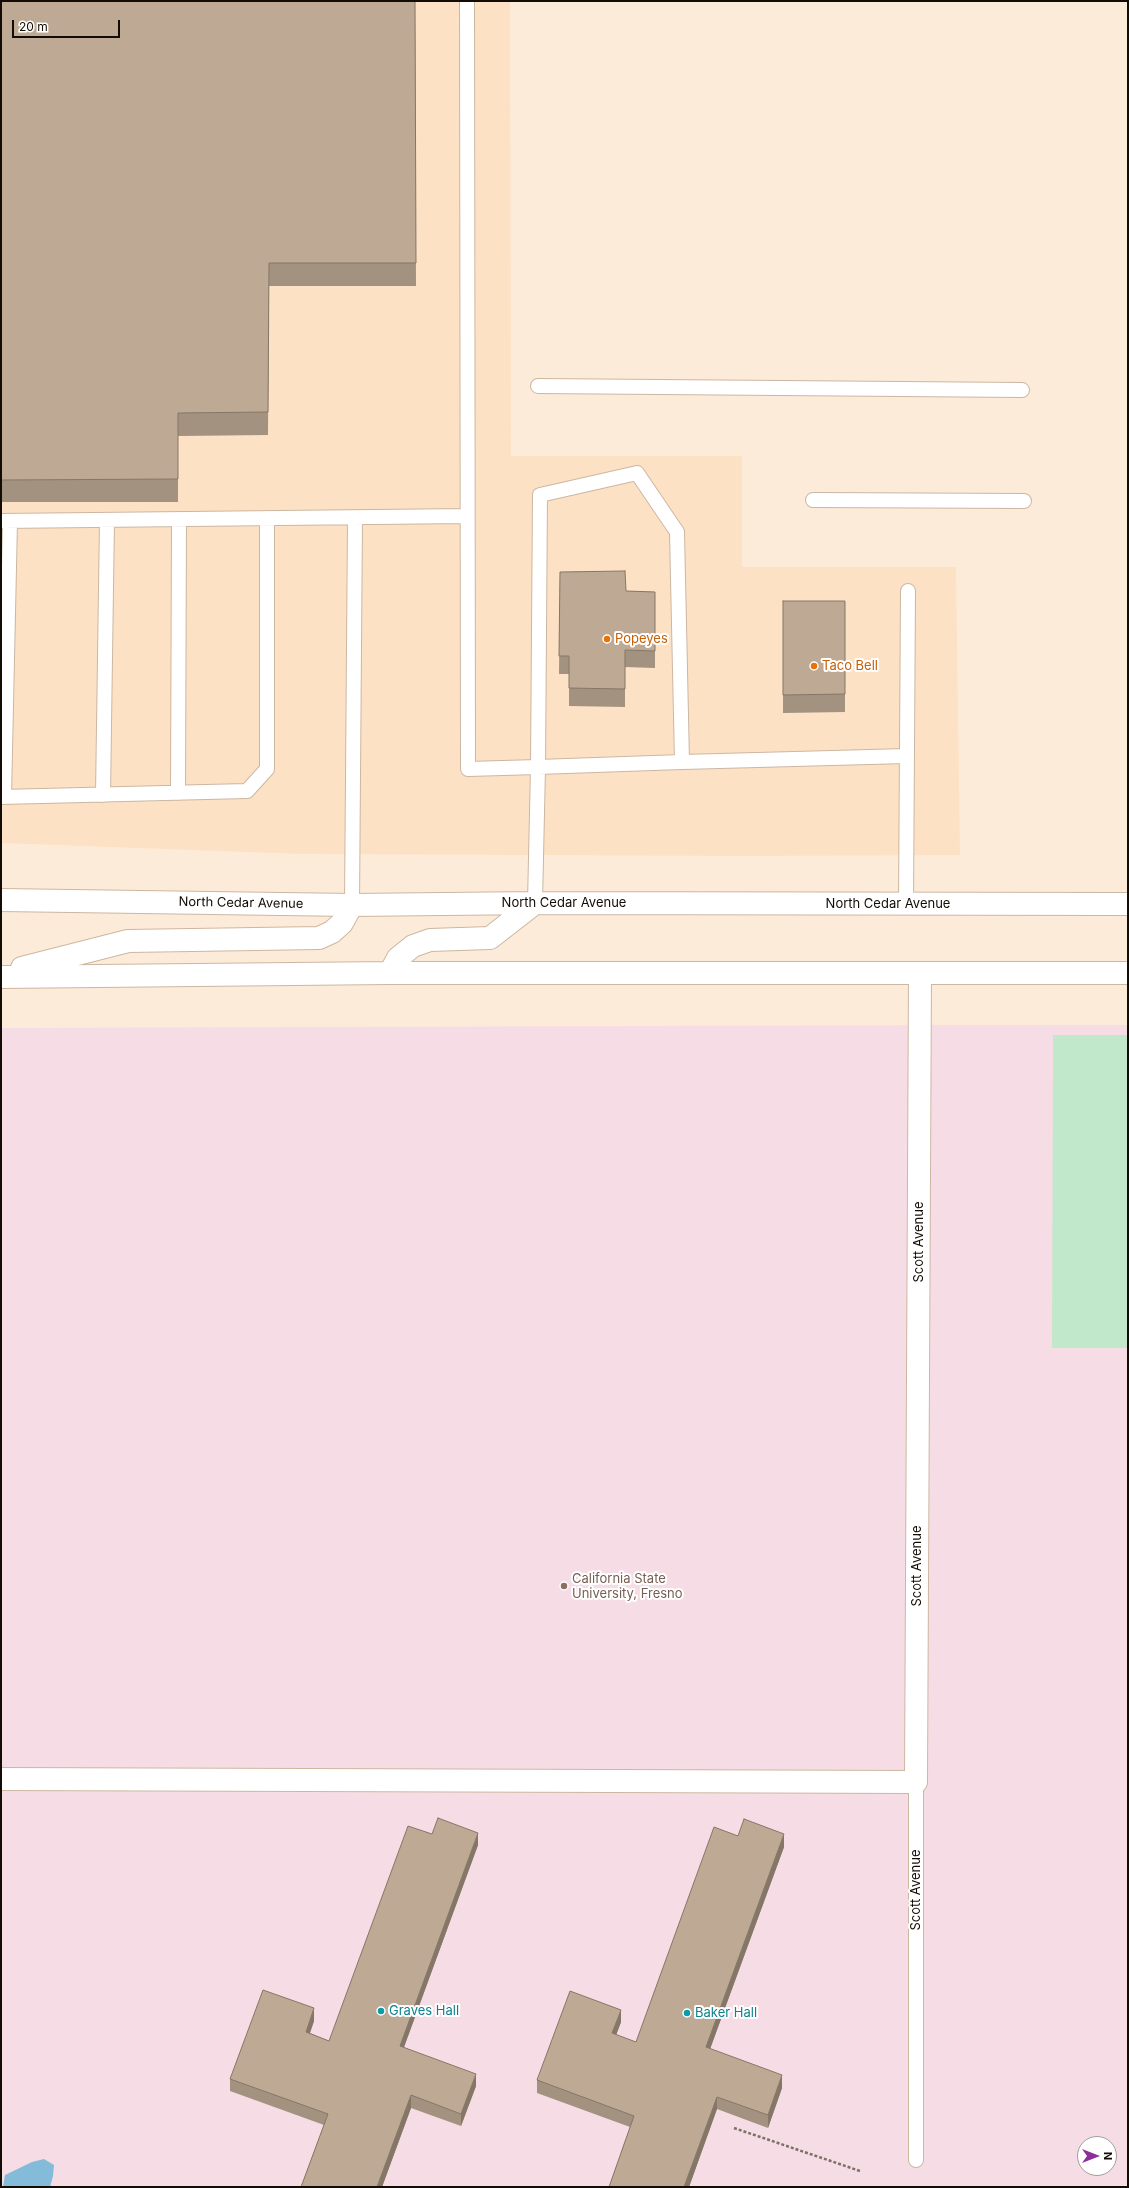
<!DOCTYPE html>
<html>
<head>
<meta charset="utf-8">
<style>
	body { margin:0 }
	#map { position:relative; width:1129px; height:2188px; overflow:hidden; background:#fdebd9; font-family:Inter,sans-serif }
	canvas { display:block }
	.frame { position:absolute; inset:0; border:2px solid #130c05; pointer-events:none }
	.north { position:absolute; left:1077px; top:2136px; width:40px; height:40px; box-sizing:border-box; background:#fff; border:1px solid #a19e9b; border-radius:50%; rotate:90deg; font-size:11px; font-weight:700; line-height:16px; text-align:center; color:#130c05 }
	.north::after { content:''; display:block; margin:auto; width:14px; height:18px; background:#8c2f99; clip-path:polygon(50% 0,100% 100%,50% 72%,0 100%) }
	.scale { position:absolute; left:12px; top:20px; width:108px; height:18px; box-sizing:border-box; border:2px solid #130c05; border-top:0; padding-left:5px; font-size:12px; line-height:14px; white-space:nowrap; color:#130c05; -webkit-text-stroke:3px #fff; paint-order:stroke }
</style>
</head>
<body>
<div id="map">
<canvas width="1129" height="2188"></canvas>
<div class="frame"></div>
<div class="north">N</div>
<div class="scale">20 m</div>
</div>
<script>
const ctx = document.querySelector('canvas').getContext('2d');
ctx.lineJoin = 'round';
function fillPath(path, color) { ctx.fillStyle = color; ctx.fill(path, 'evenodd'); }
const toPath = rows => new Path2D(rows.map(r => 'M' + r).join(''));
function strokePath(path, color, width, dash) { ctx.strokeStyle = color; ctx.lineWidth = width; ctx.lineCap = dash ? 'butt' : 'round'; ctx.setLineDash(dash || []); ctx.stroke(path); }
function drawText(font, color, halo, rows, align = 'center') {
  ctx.font = font + ' Inter,sans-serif'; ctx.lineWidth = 4; ctx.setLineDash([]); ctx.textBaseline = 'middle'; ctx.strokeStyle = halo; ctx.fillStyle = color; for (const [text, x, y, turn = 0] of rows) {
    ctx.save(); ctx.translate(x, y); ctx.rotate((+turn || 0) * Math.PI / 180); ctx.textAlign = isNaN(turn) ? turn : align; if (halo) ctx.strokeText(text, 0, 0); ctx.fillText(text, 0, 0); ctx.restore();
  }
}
fillPath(toPath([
	[1,1,510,1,511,456,742,456,742,567,956,567,960,855,744,856,300,854,1,843]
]), '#fde1c5');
fillPath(toPath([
	[944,1025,1128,1025,1128,2187,1,2187,1,1028],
	[1085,2144,1109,2144,1109,2168,1085,2168]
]), '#f6dde5');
fillPath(toPath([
	[1053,1035,1128,1035,1128,1348,1052,1348]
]), '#c2e8cb');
fillPath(toPath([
	[44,2159,54,2165,53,2176,50,2187,3,2187,5,2175,32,2162]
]), '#83bbd8');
const service = toPath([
	[467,1,468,769,538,767,535,903],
	[538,386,1022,390],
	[637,473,677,532,682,762,538,767,540,495,637,473],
	[813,500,1024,501],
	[1,521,467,516],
	[682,762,907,756],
	[178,793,179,519],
	[103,795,107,520],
	[1,797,247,791,267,769,267,518],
	[4,797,10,521],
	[906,904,908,591],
	[352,905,355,519],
	[916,1782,916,2160]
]);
const minor = toPath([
	[1,1779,916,1782,920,973]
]);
const secondary = toPath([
	[1,900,352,905,535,903,1128,904],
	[22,968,128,941,319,938,332,932,342,923,352,905],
	[390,973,398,958,413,946,430,940,490,938,535,903],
	[1,977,390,973,1128,973]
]);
strokePath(service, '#ccb7a1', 16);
strokePath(minor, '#ccb7a1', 24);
strokePath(secondary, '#ccb7a1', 24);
strokePath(toPath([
	[734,2128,860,2171]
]), '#7d7165', 2.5, [3, 2]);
strokePath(service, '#fff', 14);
strokePath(minor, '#fff', 22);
strokePath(secondary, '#fff', 22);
fillPath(toPath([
	[1,1,415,1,416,286,269,286,268,435,178,436,178,502,1,502],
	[560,572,626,591,655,592,655,668,625,667,625,707,569,706,569,674,559,674],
	[783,601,845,601,845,712,783,713],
	[432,1834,478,1845,404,2047,476,2086,461,2126,411,2108,382,2187,301,2187,324,2125,230,2091,230,2079,314,2021,310,2033,329,2041],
	[738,1836,784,1847,710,2049,782,2088,768,2128,717,2109,689,2187,609,2187,630,2127,537,2093,537,2080,621,2022,616,2035,636,2042]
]), '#a3927f');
fillPath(toPath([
	[478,1833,478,1845,400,2058,400,2046],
	[784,1834,784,1847,706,2060,706,2047],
	[314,2008,314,2021,306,2044,306,2032],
	[621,2010,621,2022,612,2046,612,2033],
	[476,2074,476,2086,461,2126,461,2114],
	[782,2075,782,2088,768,2128,768,2115],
	[411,2095,411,2108,382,2187,377,2187],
	[717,2097,717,2109,689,2187,684,2187]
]), '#857768');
const building = toPath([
	[1,1,415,1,416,263,269,263,268,412,178,413,178,479,1,480,1,1],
	[625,571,626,591,655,592,655,651,625,650,625,689,569,688,569,656,559,656,560,572,625,571],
	[783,601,845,601,845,694,783,695,783,601],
	[438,1818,478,1833,400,2046,476,2074,461,2114,411,2095,377,2187,301,2187,328,2114,230,2079,263,1990,314,2008,306,2032,329,2041,408,1826,432,1834,438,1818],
	[744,1819,784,1834,706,2047,782,2075,768,2115,717,2097,684,2187,609,2187,634,2116,537,2080,570,1991,621,2010,612,2033,636,2042,714,1827,738,1836,744,1819]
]);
fillPath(building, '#beaa94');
strokePath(building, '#857768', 1);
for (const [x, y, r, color] of [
	[607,639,4,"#e8710a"],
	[814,666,4,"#e8710a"],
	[564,1586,4,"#8d6e63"],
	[381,2011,4,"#0f9aa8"],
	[687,2013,4,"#0f9aa8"]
]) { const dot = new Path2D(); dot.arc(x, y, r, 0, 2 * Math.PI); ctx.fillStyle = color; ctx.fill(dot); strokePath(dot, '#fff', 1.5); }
drawText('13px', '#c56008', '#fff', [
	["Popeyes",615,639],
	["Taco Bell",822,666]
], 'left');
drawText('13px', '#130c05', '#fff', [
	["North Cedar Avenue",241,903,1],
	["North Cedar Avenue",564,903],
	["North Cedar Avenue",888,904],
	["Scott Avenue",919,1242,-90],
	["Scott Avenue",917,1566,-90],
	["Scott Avenue",916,1890,-90]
]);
drawText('13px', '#785e54', '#fff', [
	["California State",572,1579],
	["University, Fresno",572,1594]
], 'left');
drawText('13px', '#0d838f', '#fff', [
	["Graves Hall",389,2011],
	["Baker Hall",695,2013]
], 'left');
</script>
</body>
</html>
